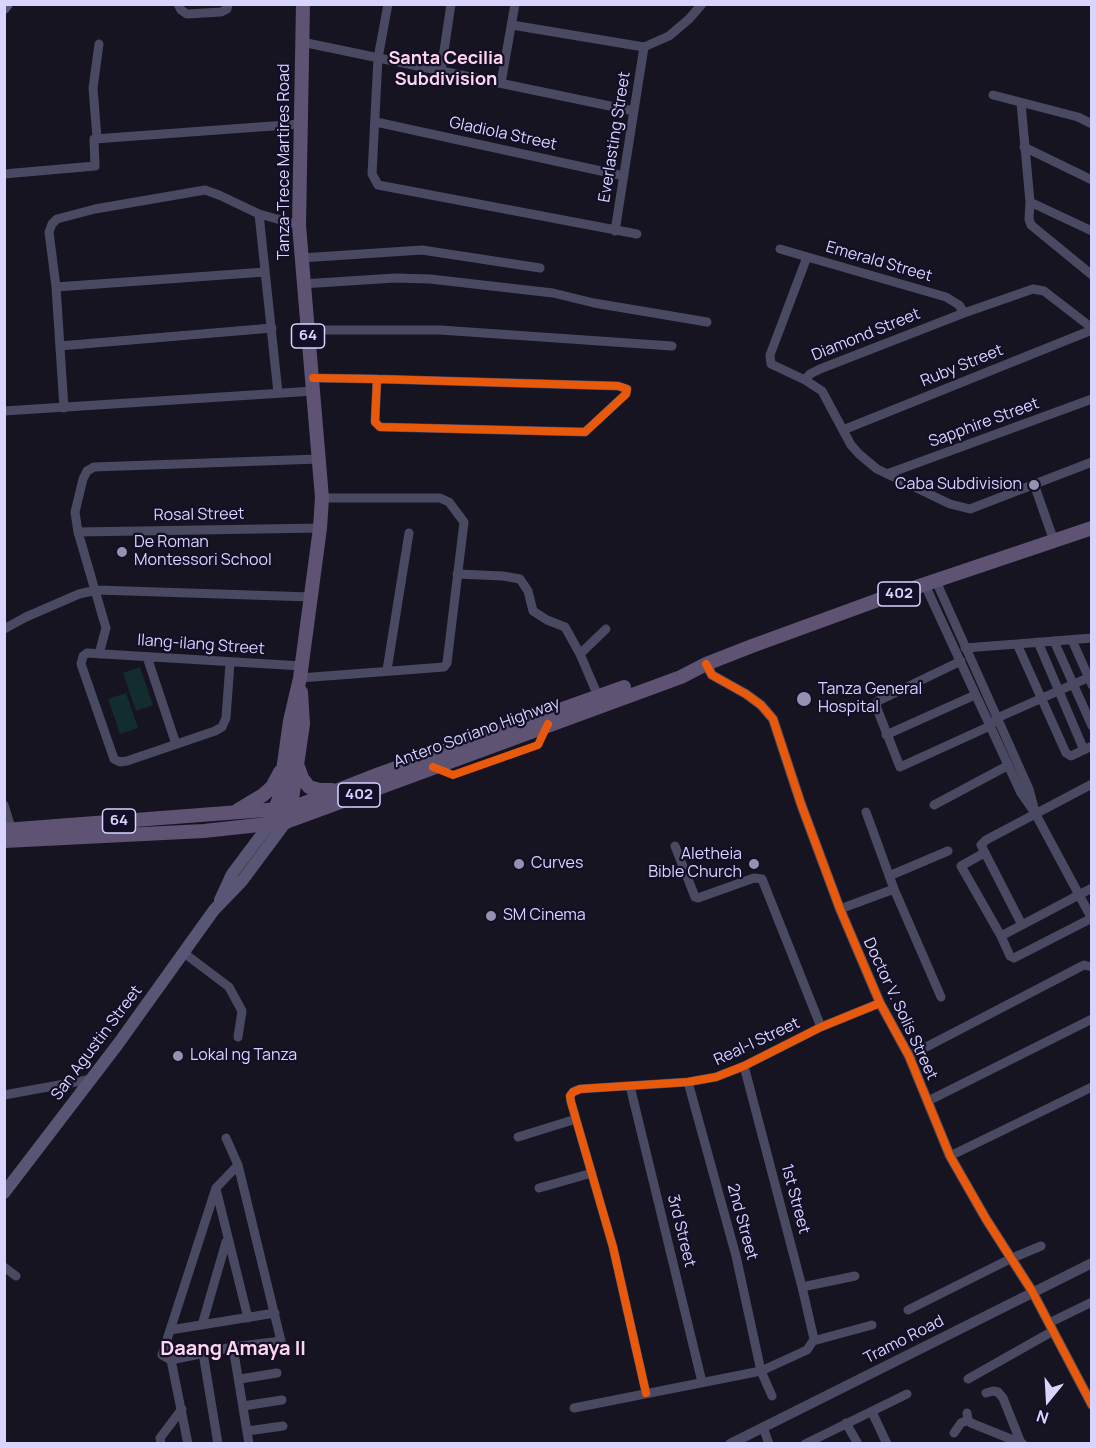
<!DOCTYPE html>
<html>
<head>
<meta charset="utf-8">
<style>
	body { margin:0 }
	#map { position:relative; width:1096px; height:1448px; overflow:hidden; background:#161421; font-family:Manrope,sans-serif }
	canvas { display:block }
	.frame { position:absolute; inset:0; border:6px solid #d9d4ff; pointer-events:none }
	.north { position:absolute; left:1018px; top:1370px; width:60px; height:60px; -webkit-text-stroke:4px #130f26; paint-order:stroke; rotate:198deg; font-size:16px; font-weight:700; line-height:24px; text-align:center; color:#d9d4ff }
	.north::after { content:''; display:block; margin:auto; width:21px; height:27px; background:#d9d4ff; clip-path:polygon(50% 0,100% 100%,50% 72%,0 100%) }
</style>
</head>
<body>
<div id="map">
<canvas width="1096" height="1448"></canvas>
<div class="frame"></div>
<div class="north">N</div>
</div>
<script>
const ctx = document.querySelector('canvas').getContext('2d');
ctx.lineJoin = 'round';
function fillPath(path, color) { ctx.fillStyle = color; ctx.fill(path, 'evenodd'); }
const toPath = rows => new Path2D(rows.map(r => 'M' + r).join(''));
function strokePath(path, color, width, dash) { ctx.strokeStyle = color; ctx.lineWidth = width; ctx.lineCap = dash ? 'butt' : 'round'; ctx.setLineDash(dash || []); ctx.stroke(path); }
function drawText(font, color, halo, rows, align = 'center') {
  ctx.font = font + ' Manrope,sans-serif'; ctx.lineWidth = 4.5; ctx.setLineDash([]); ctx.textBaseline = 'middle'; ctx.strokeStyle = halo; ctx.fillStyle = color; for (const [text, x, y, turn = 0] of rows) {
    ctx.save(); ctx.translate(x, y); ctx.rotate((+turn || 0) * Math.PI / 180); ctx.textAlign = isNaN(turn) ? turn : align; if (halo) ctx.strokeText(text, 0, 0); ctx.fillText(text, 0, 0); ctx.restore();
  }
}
fillPath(toPath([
	[140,667,153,705,136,711,123,673],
	[126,693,138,728,120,734,108,699]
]), '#132c2d');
strokePath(toPath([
	[178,4,181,10,187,14,221,12,227,9,228,4],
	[388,4,378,58,372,174,378,185,637,234],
	[512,25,644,47,669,36,689,19,702,4],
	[302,42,634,111],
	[441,71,451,4],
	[501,83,515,4],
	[993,95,1078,117,1092,124],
	[1021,103,1030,202,1029,219,1031,225,1092,275],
	[376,122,624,176],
	[97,138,93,88,99,44],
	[1024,147,1092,180],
	[4,174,95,166,94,139,300,124],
	[1030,202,1092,231],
	[259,214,278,393],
	[615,231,644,47],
	[780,249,946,297,959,305,964,313],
	[807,257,770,355,771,364,805,380,822,391,851,445,859,454,877,469,950,504,970,509,1092,462],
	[301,258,422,250,540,268],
	[302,284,395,278,430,279,553,293,594,303,707,322],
	[56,287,265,272],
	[307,330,440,330,672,346],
	[60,346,272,328],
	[313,378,377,379,618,386,627,389,626,394,585,432,380,427,375,422,377,379],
	[805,380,810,374,820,369,964,313,1033,289,1044,291,1092,328],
	[64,408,56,287,49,232,52,224,57,219,95,209,205,190,219,195,259,214,299,225],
	[4,411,314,391],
	[843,430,1092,330],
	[887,474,1092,399],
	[1034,484,1054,541],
	[78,532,320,528],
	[457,574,503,576,520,579,528,591,533,611,547,620,565,627,580,654,598,696],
	[936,581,1029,789,1034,808],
	[925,585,1021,793,1035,813,1091,917],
	[4,629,26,617,79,594,97,590,311,597],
	[1072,640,1092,685],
	[1054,641,1092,726],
	[1038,642,1084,750],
	[1017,644,1092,638],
	[965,648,1017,644,1066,753,1071,756,1092,746],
	[99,654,106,628,78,532,75,512,83,479,87,471,94,467,319,459],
	[580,654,606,629],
	[147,657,176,744],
	[961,661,878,701,876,706,900,767,990,726,997,718,1092,676],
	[230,663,226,718,222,727,215,731,127,761,120,762,114,759,81,664,83,656,87,653,302,666],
	[387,670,409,533],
	[300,678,444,667,447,663,464,522,449,502,440,498,322,498],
	[886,735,975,695],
	[1092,784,986,840,981,845,1022,925,1092,888],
	[4,805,13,834],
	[934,805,1007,766],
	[866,812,894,889,941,997],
	[675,846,695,897,698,898,754,878,762,879,821,1027],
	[984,853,961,866,1001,936],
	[889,876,948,851],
	[840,909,894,889],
	[1022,925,1001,936,1010,956,1014,958,1092,918],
	[184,953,229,987,242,1011,238,1037],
	[909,1056,1080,967,1084,965,1092,967],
	[744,1066,802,1287,814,1339,813,1341],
	[688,1082,736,1256,761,1371,772,1396],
	[630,1086,702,1382],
	[4,1095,92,1079],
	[928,1101,1092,1019],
	[518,1137,576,1119],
	[226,1138,238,1165],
	[950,1156,1092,1087],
	[238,1165,281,1341,233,1347,171,1360,162,1355,216,1188,238,1165],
	[539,1188,592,1173],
	[216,1189,248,1318],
	[4,1267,16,1276],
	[802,1287,855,1276],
	[908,1310,1010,1259,1041,1246],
	[1049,1323,1092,1302],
	[202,1325,226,1242],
	[170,1330,275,1313],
	[233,1347,249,1444],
	[203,1353,218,1444],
	[171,1360,188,1444],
	[240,1379,277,1373],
	[968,1379,1053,1331],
	[646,1393,613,1247,571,1102,570,1096,573,1092,580,1089,688,1082,716,1077,744,1066,821,1027,880,1003],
	[986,1393,993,1391,998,1392,1003,1398,1021,1443],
	[243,1406,282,1400],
	[574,1408,761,1371,807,1350,813,1341,872,1325],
	[872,1412,887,1444],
	[967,1413,968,1420,971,1423,1023,1444],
	[846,1423,858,1444],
	[763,1427,769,1444],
	[247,1431,283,1426],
	[954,1433,961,1423,968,1420],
	[161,1444,160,1438,182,1409],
	[805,1444,907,1394]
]), '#4a4962', 9);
strokePath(toPath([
	[706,664,712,675,746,694,761,705,773,719,801,804,840,909,880,1003,909,1056,950,1156,986,1219,1032,1291,1092,1405],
	[730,1444,1092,1263]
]), '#4a4962', 10);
strokePath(toPath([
	[4,8,7,4],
	[220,900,232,874,268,826],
	[4,1193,118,1044,214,910,242,881,286,822]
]), '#575674', 12);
strokePath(toPath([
	[298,767,302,778,309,787,319,790,332,790],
	[238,810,263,795,272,787,280,772],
	[290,813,303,724,301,692],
	[268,826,279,799,290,721,300,678,320,528,322,498,299,225,303,4],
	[4,830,292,808,379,774,624,687],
	[4,841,204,831,286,822,681,677,706,664,752,646,878,600,1092,528]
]), '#5e5373', 14);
strokePath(toPath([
	[313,378,377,379,618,386,627,389,626,394,585,432,380,427,375,422,377,379],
	[706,664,712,675,746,694,761,705,773,719,801,804,840,909,880,1003,909,1056,950,1156,986,1219,1032,1291,1092,1405],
	[433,767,453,775,538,745,548,724],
	[646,1393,613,1247,571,1102,570,1096,573,1092,580,1089,688,1082,716,1077,744,1066,821,1027,880,1003]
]), '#e8590c', 8);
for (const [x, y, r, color] of [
	[1034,485,6,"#9591b1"],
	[122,552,6,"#9591b1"],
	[804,699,8,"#9591b1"],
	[519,864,6,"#9591b1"],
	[754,864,6,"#9591b1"],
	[491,916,6,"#9591b1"],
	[178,1056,6,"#9591b1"]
]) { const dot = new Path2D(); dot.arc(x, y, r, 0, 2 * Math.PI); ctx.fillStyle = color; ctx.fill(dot); strokePath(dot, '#130f26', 2); }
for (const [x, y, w] of [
	[308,336,33],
	[899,594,42],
	[359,795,42],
	[119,821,33]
]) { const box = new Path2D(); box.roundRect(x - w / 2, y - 12, w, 24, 4.5); ctx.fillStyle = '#130f26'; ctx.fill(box); strokePath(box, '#d9d4ff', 1.5); }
drawText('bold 15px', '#d9d4ff', null, [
	["64",308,336],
	["402",899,594],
	["402",359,795],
	["64",119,821]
]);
drawText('16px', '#d9d4ff', '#130f26', [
	["Gladiola Street",503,134,12],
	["Everlasting Street",615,137,-81],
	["Tanza-Trece Martires Road",285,162,-90],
	["Emerald Street",879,262,16],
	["Diamond Street",866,335,-22],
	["Ruby Street",962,366,-22],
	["Sapphire Street",984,423,-20],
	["Rosal Street",199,515,-1],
	["Ilang-ilang Street",201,645,4],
	["Antero Soriano Highway",477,733,-20],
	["Doctor V. Solis Street",900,1009,65],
	["Real-I Street",757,1042,-25],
	["San Agustin Street",97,1043,-53],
	["1st Street",795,1199,75],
	["2nd Street",742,1222,75],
	["3rd Street",681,1231,76],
	["Tramo Road",904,1340,-27]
]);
drawText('16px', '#d9d4ff', '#130f26', [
	["Caba Subdivision",1022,485,"right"],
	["De Roman",134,543],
	["Montessori School",134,561],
	["Tanza General",818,690],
	["Hospital",818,708],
	["Aletheia",742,855,"right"],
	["Bible Church",742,873,"right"],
	["Curves",531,864],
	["SM Cinema",503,916],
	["Lokal ng Tanza",190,1056]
], 'left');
drawText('bold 18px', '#ffd6f0', '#130f26', [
	["Santa Cecilia",446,59],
	["Subdivision",446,80]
]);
drawText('bold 20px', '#ffd6f0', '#130f26', [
	["Daang Amaya II",233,1349]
]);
</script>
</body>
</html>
